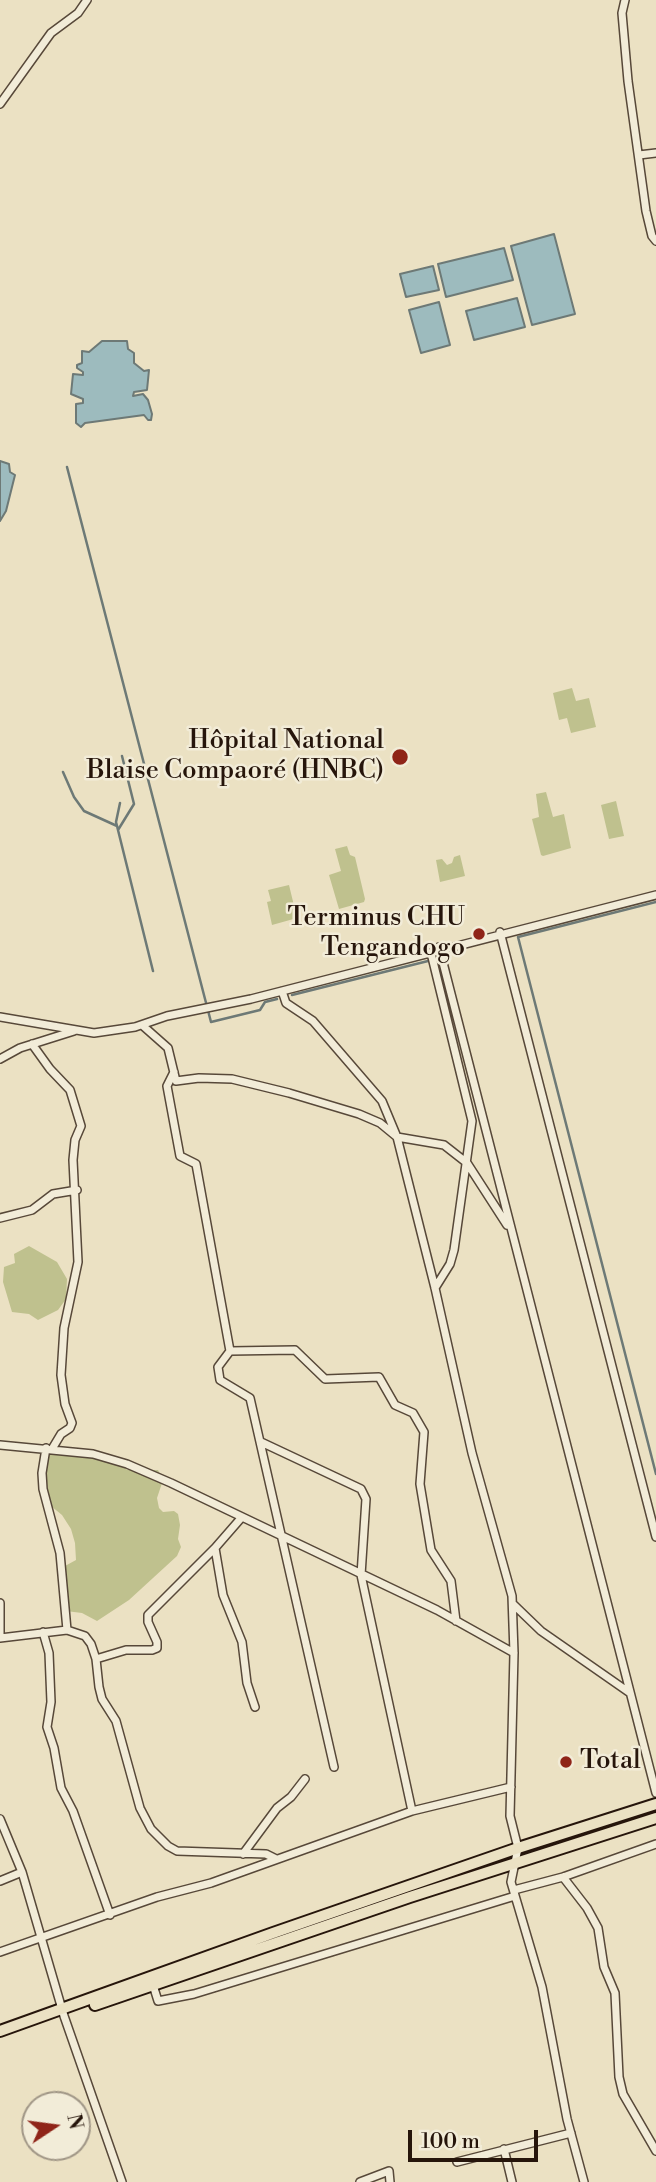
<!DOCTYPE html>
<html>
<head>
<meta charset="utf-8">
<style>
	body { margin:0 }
	#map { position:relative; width:656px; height:2182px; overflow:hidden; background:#ebe1c3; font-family:"Libre Bodoni",serif }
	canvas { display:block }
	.north { position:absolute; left:21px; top:2091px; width:70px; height:70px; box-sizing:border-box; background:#f2ecd8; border:2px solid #a09686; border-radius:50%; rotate:77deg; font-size:19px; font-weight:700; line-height:28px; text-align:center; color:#26150b }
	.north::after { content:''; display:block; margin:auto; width:24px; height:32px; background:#8f2418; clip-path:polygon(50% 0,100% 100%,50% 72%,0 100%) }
	.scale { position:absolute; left:408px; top:2130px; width:130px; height:32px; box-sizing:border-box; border:4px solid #26150b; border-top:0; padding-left:9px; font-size:21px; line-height:24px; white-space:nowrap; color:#26150b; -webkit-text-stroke:5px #f2ecd8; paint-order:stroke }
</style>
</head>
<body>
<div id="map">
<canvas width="656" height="2182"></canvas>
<div class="north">N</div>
<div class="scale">100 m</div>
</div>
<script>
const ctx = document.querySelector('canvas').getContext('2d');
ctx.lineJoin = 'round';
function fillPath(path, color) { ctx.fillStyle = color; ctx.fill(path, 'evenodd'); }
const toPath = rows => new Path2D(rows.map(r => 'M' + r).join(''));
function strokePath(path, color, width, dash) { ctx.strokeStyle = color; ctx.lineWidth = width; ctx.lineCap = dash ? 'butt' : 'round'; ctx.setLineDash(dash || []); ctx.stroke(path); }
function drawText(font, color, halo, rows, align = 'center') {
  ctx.font = font + ' "Libre Bodoni",serif'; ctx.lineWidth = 5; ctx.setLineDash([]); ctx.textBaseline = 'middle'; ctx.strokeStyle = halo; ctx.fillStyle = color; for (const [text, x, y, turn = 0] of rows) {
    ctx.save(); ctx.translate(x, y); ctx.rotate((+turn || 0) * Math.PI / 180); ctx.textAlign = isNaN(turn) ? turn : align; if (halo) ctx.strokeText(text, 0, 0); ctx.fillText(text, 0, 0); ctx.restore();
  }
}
fillPath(toPath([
	[572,688,576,701,589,698,596,727,571,733,567,718,559,720,553,693],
	[546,792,553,817,564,814,571,848,543,856,541,855,532,819,539,817,536,794],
	[616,801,624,836,609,839,601,805],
	[347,846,350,855,355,857,365,899,364,902,339,909,329,875,341,871,335,849],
	[460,855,465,876,440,882,436,860,442,859,447,865,452,863,454,857],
	[289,885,297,918,272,925,267,902,271,901,268,890],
	[29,1246,57,1262,67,1279,66,1299,58,1310,38,1320,29,1314,12,1312,3,1282,4,1267,15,1263,14,1254],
	[59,1451,83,1454,97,1451,116,1458,127,1470,158,1470,163,1480,157,1498,159,1508,163,1512,174,1511,178,1514,180,1525,178,1539,181,1547,177,1556,129,1600,97,1621,82,1613,66,1611,65,1566,76,1560,75,1543,71,1529,62,1515,51,1506,44,1470,47,1454]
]), '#bfc18e');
const water = toPath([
	[554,234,575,314,532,325,511,246,554,234],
	[504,248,513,280,446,297,438,264,504,248],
	[433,266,439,290,406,297,400,274,433,266],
	[517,298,525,327,474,340,466,311,517,298],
	[439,302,450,345,421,353,409,310,439,302],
	[102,341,127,341,128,349,134,353,134,363,144,371,149,370,147,390,134,392,133,396,143,394,148,400,152,414,151,420,148,420,144,415,85,423,81,427,76,423,76,404,83,403,83,399,71,394,73,374,83,375,83,372,77,368,77,365,82,363,82,351,89,352,102,341],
	[0,461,9,464,10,472,15,475,6,511,0,521,0,461]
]);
fillPath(water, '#9dbbbe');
strokePath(water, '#6d7976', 2);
strokePath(toPath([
	[67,467,211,1022,260,1010,265,1002,277,999],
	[63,772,74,797,84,811,117,826],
	[120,803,116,822,153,971],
	[118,830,134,804,122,756],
	[656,902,518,937,656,1474],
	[292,995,428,961]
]), '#6d7976', 2.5);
const street = toPath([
	[625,0,622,13,628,81,646,211,652,236,656,241],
	[0,104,51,33,78,13,87,0],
	[639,155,656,153],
	[500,932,656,1537],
	[439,947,656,1793],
	[431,953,472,1121,454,1250,450,1264,435,1288],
	[282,991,286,1003,313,1021,382,1101,397,1137,435,1288,472,1453,512,1596,514,1653,510,1816,518,1848,511,1882,542,1987,567,2119,584,2182],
	[0,1017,94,1033,135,1027,167,1016,251,999,656,895],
	[142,1025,168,1048,176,1081,199,1078,232,1079,289,1093,359,1114,380,1123,397,1137,444,1145,467,1163,507,1225],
	[32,1044,50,1069,70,1090,81,1126,75,1140,73,1160,78,1262,64,1328,61,1375,65,1404,72,1423,70,1428,61,1434,52,1449],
	[0,1059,20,1048,74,1031],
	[174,1072,167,1086,180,1156,196,1164,230,1351,295,1350,325,1379,379,1377,395,1405,413,1413,424,1432,420,1484,431,1550,451,1581,456,1621],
	[0,1218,32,1210,53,1194,77,1190],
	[230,1351,218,1367,220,1380,250,1398,334,1767],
	[261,1442,361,1489,366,1499,361,1575,412,1811],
	[0,1445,93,1454,127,1464,171,1483,437,1610,514,1653],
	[46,1448,42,1473,43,1489,60,1553,67,1630],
	[242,1517,215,1548,223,1595,242,1642,247,1683,255,1707],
	[0,1603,0,1638],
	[513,1604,541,1631,630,1693],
	[43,1632,49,1653,51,1702,47,1727,54,1748,61,1788,73,1811,110,1915],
	[0,1638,67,1630,85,1636,91,1644,96,1659,126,1650,152,1650,157,1648,157,1642,148,1622,148,1615,215,1548],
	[96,1659,99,1687,102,1699,116,1721,140,1808,151,1829,168,1846,177,1851,266,1854,276,1859],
	[0,1819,22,1872,64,2016,122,2182],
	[243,1854,277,1808,291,1797,305,1779],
	[563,1877,587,1908,598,1928,604,1967,615,1993,619,2077,623,2094,656,2151],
	[0,1881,22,1872],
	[514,1890,563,1877,656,1844],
	[0,1952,157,1897,211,1883,412,1811,511,1787],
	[153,1985,158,2001,194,1994,515,1896],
	[504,2149,512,2182],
	[457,2162,571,2133],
	[360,2182,389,2171,390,2182]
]);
const primary = toPath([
	[95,2005,410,1897,656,1818],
	[0,2031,273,1933,518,1848,656,1804]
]);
strokePath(street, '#574839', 10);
strokePath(primary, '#26150b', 14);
strokePath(street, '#f2ecd8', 7);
strokePath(primary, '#ebe1c3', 10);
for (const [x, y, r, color] of [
	[400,757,9,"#8f2418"],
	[479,934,7,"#8f2418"],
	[566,1762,7,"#8f2418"]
]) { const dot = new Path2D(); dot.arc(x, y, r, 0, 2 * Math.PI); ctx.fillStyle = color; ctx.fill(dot); strokePath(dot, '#f2ecd8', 2.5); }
drawText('26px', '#26150b', '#f2ecd8', [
	["Hôpital National",384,742],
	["Blaise Compaoré (HNBC)",384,772],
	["Terminus CHU",465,919],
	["Tengandogo",465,949],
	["Total",580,1762,"left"]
], 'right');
</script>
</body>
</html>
